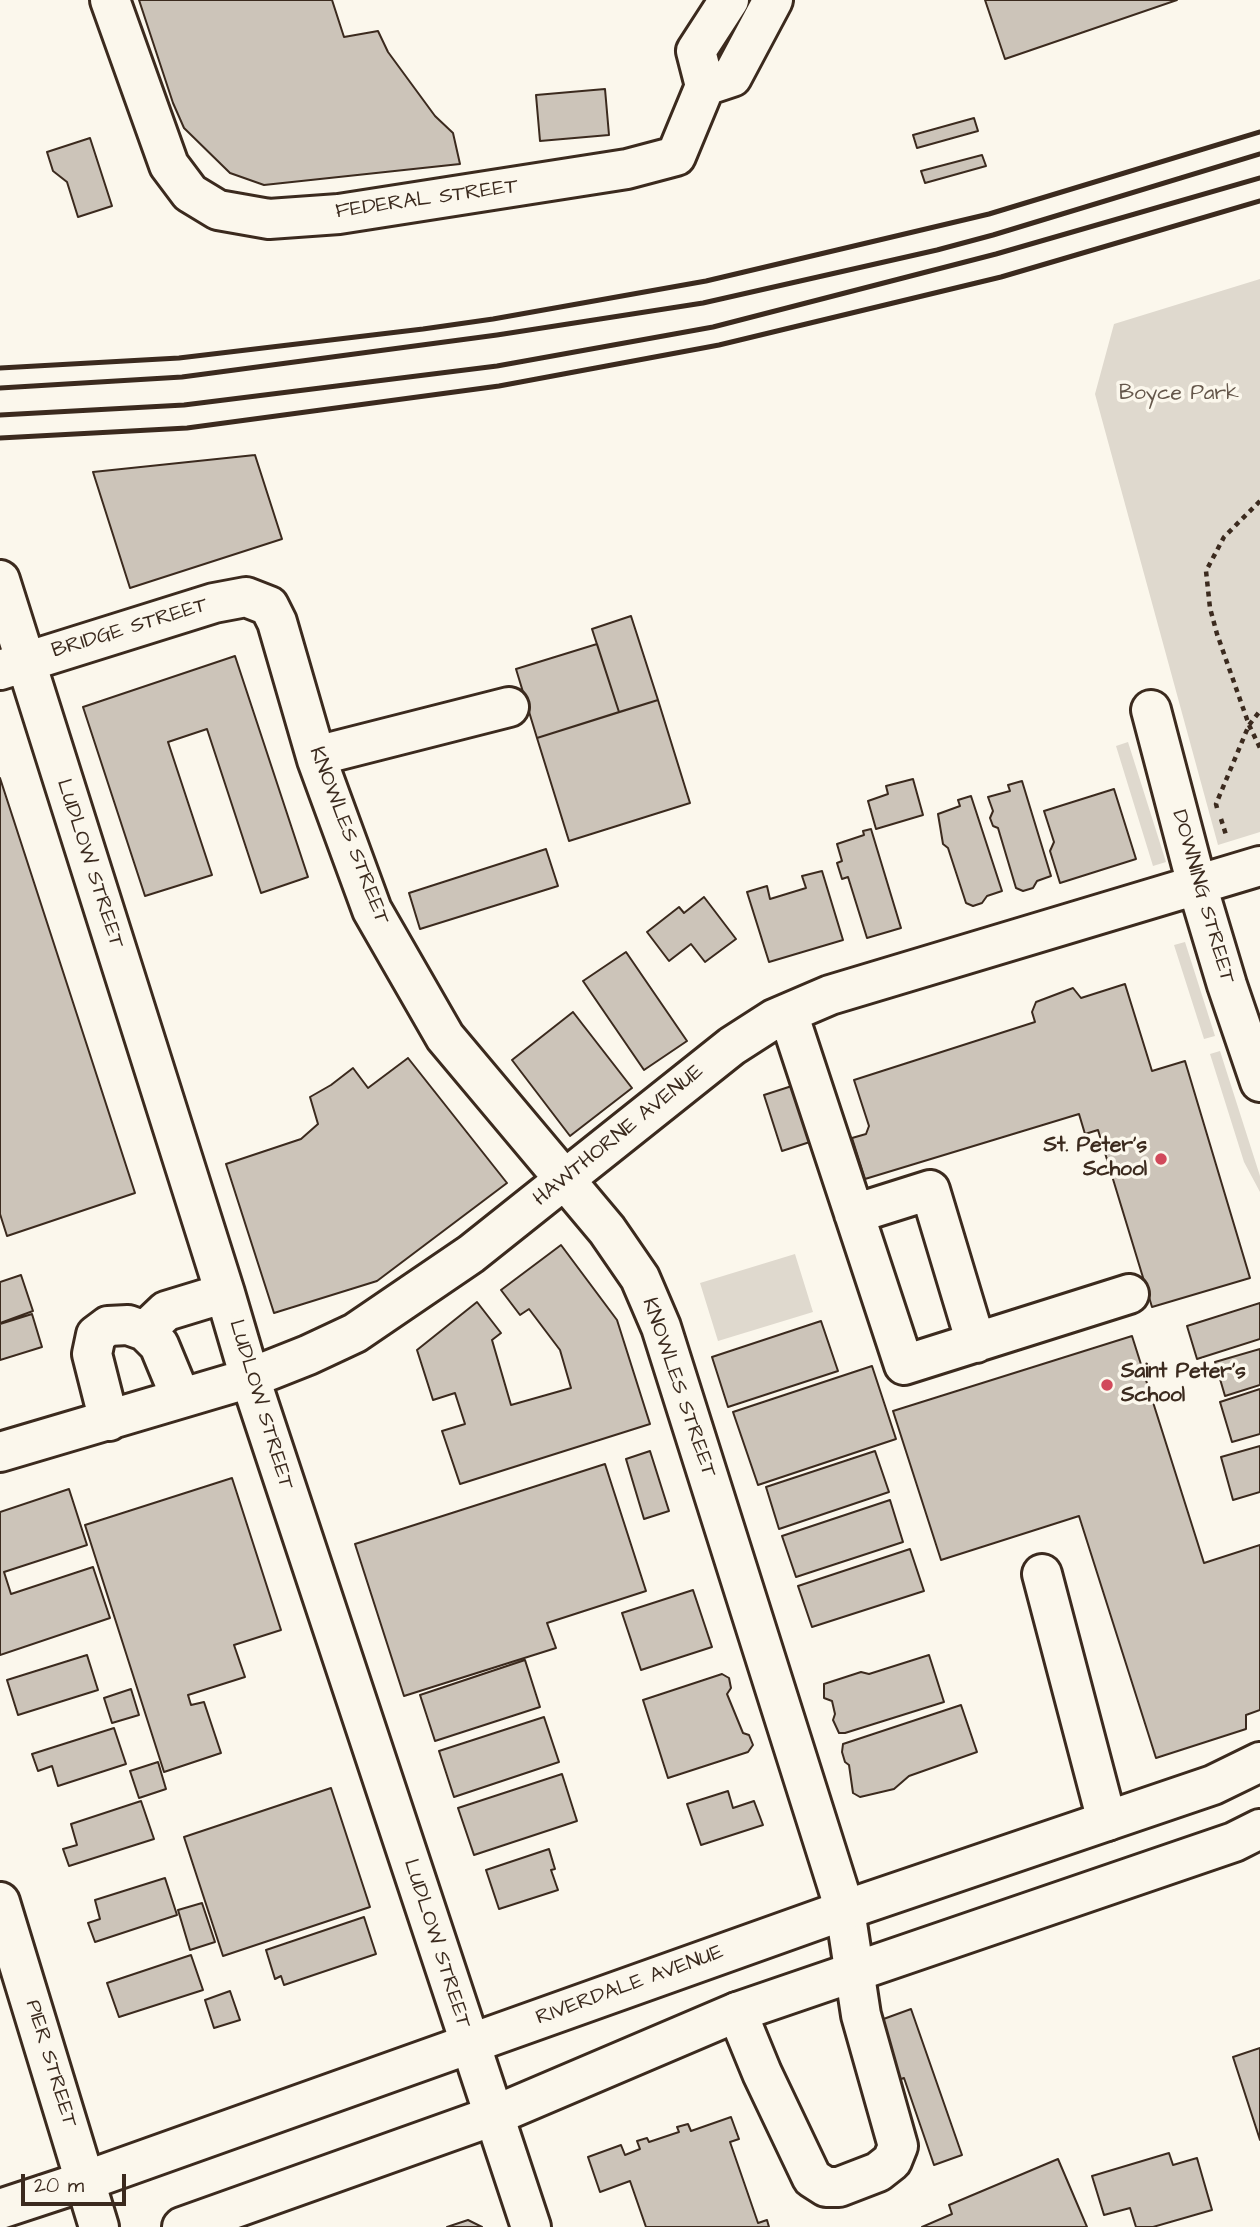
<!DOCTYPE html>
<html>
<head>
<meta charset="utf-8">
<style>
	body { margin:0 }
	#map { position:relative; width:1260px; height:2227px; overflow:hidden; background:#fbf7ec; font-family:"Architects Daughter",sans-serif }
	canvas { display:block }
	.scale { position:absolute; left:21px; top:2174px; width:105px; height:32px; box-sizing:border-box; border:4px solid #3b2a1e; border-top:0; padding-left:9px; font-size:21px; line-height:24px; white-space:nowrap; color:#3b2a1e; -webkit-text-stroke:5px #fbf7ec; paint-order:stroke }
</style>
</head>
<body>
<div id="map">
<canvas width="1260" height="2227"></canvas>
<div class="scale">20 m</div>
</div>
<script>
const ctx = document.querySelector('canvas').getContext('2d');
ctx.lineJoin = 'round';
function fillPath(path, color) { ctx.fillStyle = color; ctx.fill(path, 'evenodd'); }
const toPath = rows => new Path2D(rows.map(r => 'M' + r).join(''));
function strokePath(path, color, width, dash) { ctx.strokeStyle = color; ctx.lineWidth = width; ctx.lineCap = dash ? 'butt' : 'round'; ctx.setLineDash(dash || []); ctx.stroke(path); }
function drawText(font, color, halo, rows, align = 'center') {
  ctx.font = font + ' "Architects Daughter",sans-serif'; ctx.lineWidth = 7; ctx.setLineDash([]); ctx.textBaseline = 'middle'; ctx.strokeStyle = halo; ctx.fillStyle = color; for (const [text, x, y, turn = 0] of rows) {
    ctx.save(); ctx.translate(x, y); ctx.rotate((+turn || 0) * Math.PI / 180); ctx.textAlign = isNaN(turn) ? turn : align; if (halo) ctx.strokeText(text, 0, 0); ctx.fillText(text, 0, 0); ctx.restore();
  }
}
fillPath(toPath([
	[1260,279,1260,832,1218,845,1095,394,1114,324],
	[1128,742,1166,862,1153,866,1116,746],
	[1185,942,1215,1036,1204,1039,1174,945],
	[1220,1051,1260,1176,1260,1192,1244,1162,1210,1054],
	[795,1254,813,1312,718,1341,700,1283]
]), '#dfd9ce');
const building = toPath([
	[139,0,332,0,344,37,378,31,388,52,435,116,453,133,460,164,264,185,230,173,184,128,173,103,139,0],
	[985,0,1177,0,1005,59,985,0],
	[605,89,609,135,540,141,536,95,605,89],
	[974,118,978,131,917,148,913,135,974,118],
	[90,138,112,206,78,217,67,182,53,171,47,152,90,138],
	[982,155,986,166,925,183,921,171,982,155],
	[255,455,282,539,130,588,93,472,255,455],
	[631,616,658,700,619,712,592,629,631,616],
	[597,644,619,712,537,738,516,669,597,644],
	[235,656,308,877,261,893,207,729,168,742,212,875,145,896,83,707,235,656],
	[658,700,690,803,569,841,537,738,658,700],
	[0,778,135,1193,7,1236,0,1214,0,778],
	[913,779,923,815,876,829,868,801,888,794,886,786,913,779],
	[1022,781,1051,876,1037,881,1033,888,1023,891,1016,888,998,828,993,826,990,818,993,811,988,797,1010,791,1008,785,1022,781],
	[1114,789,1136,859,1060,883,1050,851,1054,842,1044,811,1114,789],
	[971,796,1002,891,987,896,982,903,973,906,966,903,948,848,943,844,938,814,960,806,958,800,971,796],
	[871,829,901,928,867,938,848,877,842,879,837,863,842,861,837,844,864,835,863,831,871,829],
	[546,849,558,886,420,929,409,893,546,849],
	[822,871,843,940,769,962,747,892,767,886,770,899,806,888,802,876,822,871],
	[704,897,736,939,705,962,691,944,669,961,647,932,679,907,684,913,704,897],
	[626,952,687,1041,644,1070,583,981,626,952],
	[1125,984,1152,1071,1185,1061,1250,1278,1152,1307,1098,1130,1085,1134,1079,1114,865,1179,852,1138,866,1134,869,1126,854,1080,1035,1022,1032,1012,1036,1002,1073,988,1081,998,1125,984],
	[573,1012,632,1088,570,1136,512,1060,573,1012],
	[408,1058,507,1183,377,1281,274,1313,226,1164,301,1139,318,1124,310,1097,331,1085,353,1068,368,1088,408,1058],
	[795,1085,813,1141,782,1151,764,1095,795,1085],
	[561,1245,617,1320,650,1424,460,1484,442,1431,465,1424,455,1393,433,1400,417,1350,477,1302,501,1333,492,1340,511,1405,571,1388,560,1350,529,1309,520,1315,501,1290,561,1245],
	[21,1275,33,1311,0,1323,0,1282,21,1275],
	[1260,1303,1260,1339,1197,1359,1187,1326,1260,1303],
	[32,1314,42,1347,0,1360,0,1324,32,1314],
	[821,1321,838,1371,728,1407,712,1357,821,1321],
	[1132,1336,1204,1563,1260,1545,1260,1710,1246,1715,1246,1729,1156,1758,1079,1516,941,1560,893,1411,1132,1336],
	[1260,1349,1260,1385,1225,1396,1215,1362,1260,1349],
	[872,1366,896,1439,758,1485,733,1412,872,1366],
	[1260,1389,1260,1434,1232,1442,1220,1402,1260,1389],
	[1260,1446,1260,1492,1233,1500,1221,1457,1260,1446],
	[650,1451,669,1511,644,1519,626,1459,650,1451],
	[875,1451,889,1492,779,1529,766,1487,875,1451],
	[605,1464,646,1591,547,1623,556,1648,404,1696,355,1544,605,1464],
	[232,1478,281,1630,234,1645,245,1677,188,1695,191,1705,204,1702,221,1753,164,1772,85,1525,232,1478],
	[69,1489,87,1545,4,1572,11,1594,93,1567,110,1618,0,1655,0,1512,69,1489],
	[890,1500,903,1542,796,1577,782,1536,890,1500],
	[910,1549,924,1591,812,1627,798,1586,910,1549],
	[693,1590,712,1647,641,1670,622,1613,693,1590],
	[87,1655,98,1690,18,1715,7,1680,87,1655],
	[929,1655,944,1702,845,1733,839,1733,833,1720,835,1714,832,1701,824,1698,824,1684,861,1672,869,1674,929,1655],
	[525,1660,540,1707,435,1741,420,1695,525,1660],
	[722,1674,729,1678,731,1688,727,1694,743,1733,749,1735,753,1745,748,1752,668,1778,643,1700,722,1674],
	[131,1689,139,1715,112,1723,104,1698,131,1689],
	[961,1705,977,1752,909,1776,894,1789,860,1797,853,1793,849,1765,845,1762,842,1752,843,1744,961,1705],
	[544,1717,559,1762,454,1797,439,1751,544,1717],
	[114,1728,126,1764,58,1786,52,1766,38,1771,32,1754,114,1728],
	[158,1762,166,1789,139,1798,130,1771,158,1762],
	[562,1774,577,1821,474,1855,458,1808,562,1774],
	[331,1788,370,1907,223,1956,184,1837,331,1788],
	[728,1791,733,1808,754,1801,763,1825,701,1845,687,1804,728,1791],
	[141,1801,154,1839,69,1866,63,1849,77,1845,71,1824,141,1801],
	[549,1849,555,1869,551,1870,558,1890,499,1909,486,1870,549,1849],
	[165,1878,177,1915,95,1942,88,1923,100,1919,95,1900,165,1878],
	[202,1903,215,1942,190,1950,178,1910,202,1903],
	[364,1917,376,1954,284,1985,281,1976,275,1979,266,1950,364,1917],
	[191,1955,203,1990,119,2017,107,1983,191,1955],
	[230,1991,240,2020,214,2028,205,2000,230,1991],
	[911,2009,962,2155,934,2165,904,2078,898,2080,878,2021,911,2009],
	[1260,2048,1260,2140,1233,2057,1260,2048],
	[731,2117,739,2139,730,2142,758,2223,767,2220,769,2227,646,2227,630,2181,600,2192,588,2157,621,2145,625,2155,640,2149,637,2141,647,2138,649,2142,679,2132,677,2127,688,2124,691,2131,731,2117],
	[1169,2153,1173,2165,1197,2158,1212,2210,1153,2227,1136,2227,1130,2208,1104,2215,1092,2176,1169,2153],
	[1058,2159,1087,2227,922,2227,952,2214,949,2205,1058,2159],
	[468,2220,482,2227,447,2227,468,2220]
]);
fillPath(building, '#ccc4b9');
strokePath(building, '#3b2a1e', 2);
const minor = toPath([
	[110,0,169,165,190,193,218,210,269,219,339,214,627,169,676,156,705,86,696,51,729,0],
	[705,86,732,77,773,0],
	[0,580,225,1293,250,1378,531,2227],
	[0,670,214,603,246,597,269,606,277,622,317,760,372,910,445,1037,607,1230,640,1278,661,1327,845,1910,861,2015,898,2146,892,2161,878,2172,839,2187,826,2187,812,2178,762,2073,737,2012],
	[1151,710,1197,885,1227,985,1260,1082],
	[316,756,509,707],
	[788,1013,904,1365,1129,1294],
	[854,1214,930,1190,976,1343],
	[145,1331,166,1311,225,1293],
	[109,1421,92,1354,96,1335,108,1326,128,1325,145,1331,159,1345,181,1398],
	[0,1452,250,1378,308,1355,355,1333,471,1254,732,1046,774,1019,830,995,1260,866],
	[1042,1574,1107,1821],
	[0,1902,99,2227]
]);
const major = toPath([
	[0,2209,85,2181,845,1910,1213,1785,1260,1762],
	[182,2227,493,2116,737,2012,1234,1842,1260,1829]
]);
strokePath(minor, '#3b2a1e', 44);
strokePath(major, '#3b2a1e', 44);
strokePath(toPath([
	[1260,501,1224,537,1206,571,1210,608,1217,634,1249,725,1260,748],
	[1217,808,1216,804,1249,725,1260,711],
	[1221,819,1227,838]
]), '#3b2a1e', 4.5, [5, 5]);
strokePath(minor, '#fbf7ec', 38);
strokePath(major, '#fbf7ec', 38);
strokePath(toPath([
	[0,368,179,358,423,329,493,319,706,281,989,214,1260,132],
	[0,388,182,377,497,335,703,303,937,250,993,235,1260,154],
	[0,415,184,405,497,366,713,327,996,254,1260,178],
	[0,438,187,428,499,386,719,345,1001,277,1260,201]
]), '#3b2a1e', 5);
for (const [x, y, r, color] of [
	[1161,1159,7,"#d1495b"],
	[1107,1385,7,"#d1495b"]
]) { const dot = new Path2D(); dot.arc(x, y, r, 0, 2 * Math.PI); ctx.fillStyle = color; ctx.fill(dot); strokePath(dot, '#fbf7ec', 2.5); }
drawText('21px', '#3b2a1e', '#fbf7ec', [
	["FEDERAL STREET",427,200,-8],
	["BRIDGE STREET",130,629,-17],
	["KNOWLES STREET",348,836,69],
	["LUDLOW STREET",89,864,72],
	["DOWNING STREET",1202,897,74],
	["HAWTHORNE AVENUE",619,1136,-39],
	["KNOWLES STREET",678,1388,71],
	["LUDLOW STREET",260,1405,73],
	["LUDLOW STREET",436,1944,72],
	["RIVERDALE AVENUE",630,1986,-20],
	["PIER STREET",50,2064,73]
]);
drawText('21px', '#64564a', '#fbf7ec', [
	["Boyce Park",1179,395]
]);
drawText('bold 21px', '#3b2a1e', '#fbf7ec', [
	["St. Peter's",1147,1147],
	["School",1147,1171],
	["Saint Peter's",1121,1373,"left"],
	["School",1121,1397,"left"]
], 'right');
</script>
</body>
</html>
